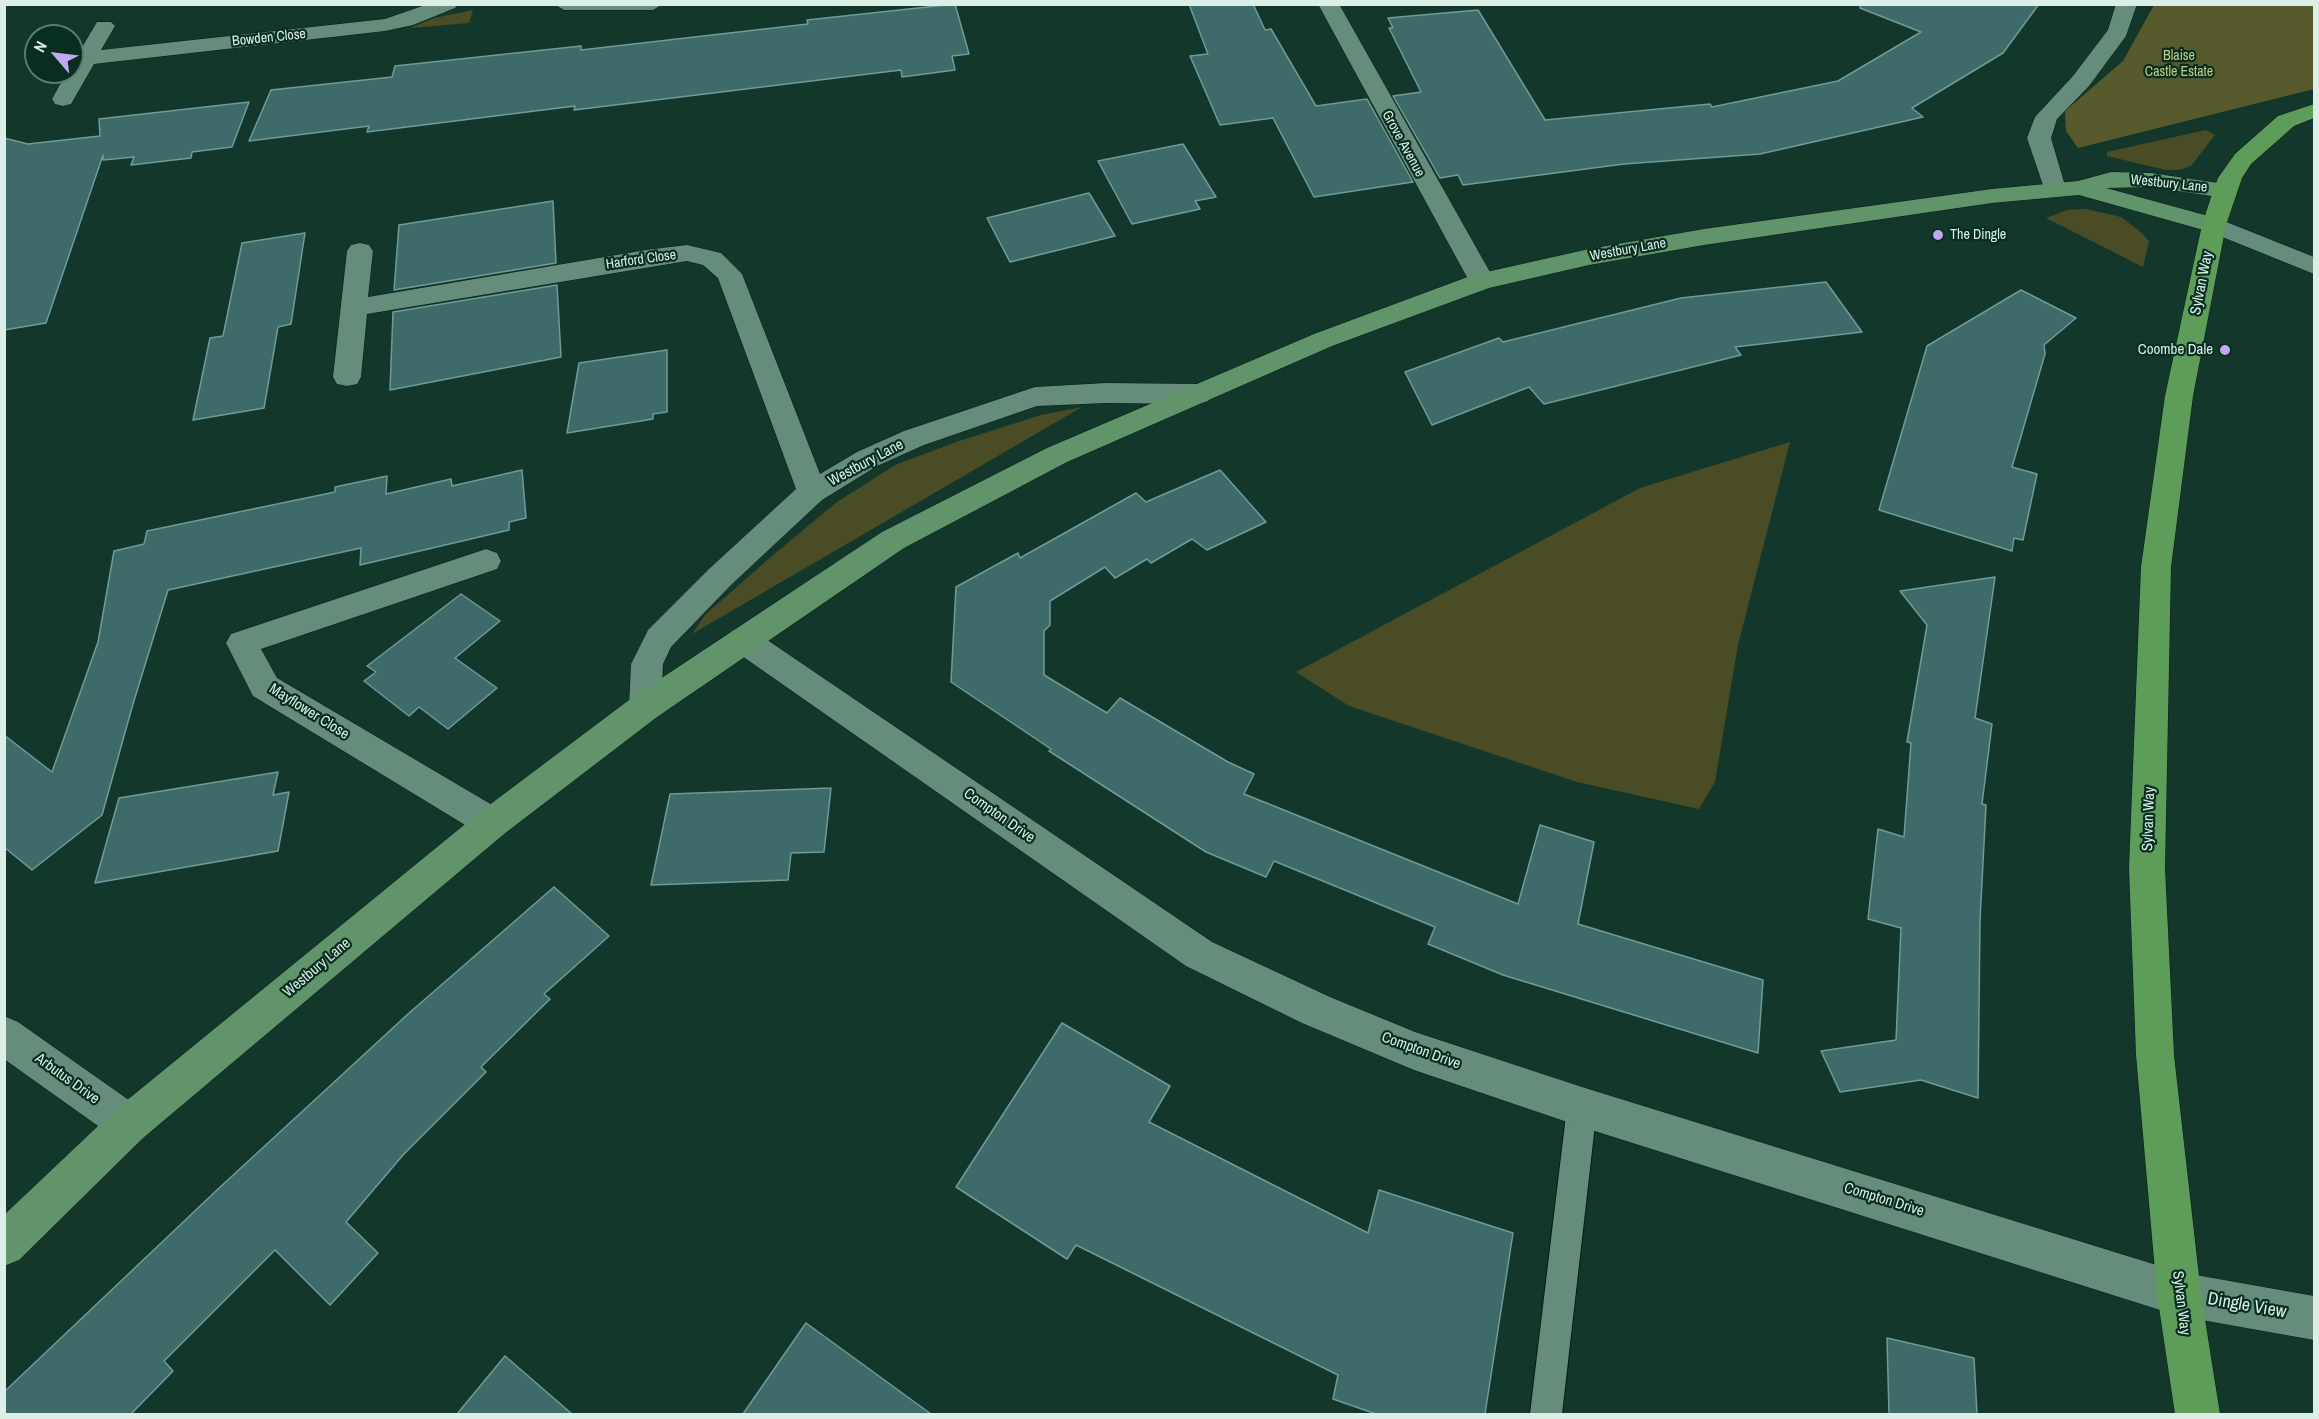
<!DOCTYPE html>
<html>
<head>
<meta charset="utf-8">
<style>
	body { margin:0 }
	#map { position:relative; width:2319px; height:1419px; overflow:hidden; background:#13382b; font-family:"Archivo Narrow",sans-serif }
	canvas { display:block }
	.frame { position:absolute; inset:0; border:6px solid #dbefe6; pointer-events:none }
	.north { position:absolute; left:24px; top:24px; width:60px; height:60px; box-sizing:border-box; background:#082e21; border:2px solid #5c7b70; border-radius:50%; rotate:298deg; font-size:16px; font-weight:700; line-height:24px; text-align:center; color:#dbefe6 }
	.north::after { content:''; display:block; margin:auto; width:21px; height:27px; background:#c3a7f2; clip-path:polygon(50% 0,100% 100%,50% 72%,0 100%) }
</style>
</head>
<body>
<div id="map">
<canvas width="2319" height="1419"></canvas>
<div class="frame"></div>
<div class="north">N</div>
</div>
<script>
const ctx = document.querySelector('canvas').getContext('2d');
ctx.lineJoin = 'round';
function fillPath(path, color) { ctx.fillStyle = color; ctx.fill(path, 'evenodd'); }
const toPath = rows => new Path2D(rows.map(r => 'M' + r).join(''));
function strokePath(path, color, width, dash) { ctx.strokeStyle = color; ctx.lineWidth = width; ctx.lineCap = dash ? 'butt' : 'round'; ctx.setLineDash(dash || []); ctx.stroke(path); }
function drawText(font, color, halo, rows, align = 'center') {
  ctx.font = font + ' "Archivo Narrow",sans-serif'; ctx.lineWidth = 4.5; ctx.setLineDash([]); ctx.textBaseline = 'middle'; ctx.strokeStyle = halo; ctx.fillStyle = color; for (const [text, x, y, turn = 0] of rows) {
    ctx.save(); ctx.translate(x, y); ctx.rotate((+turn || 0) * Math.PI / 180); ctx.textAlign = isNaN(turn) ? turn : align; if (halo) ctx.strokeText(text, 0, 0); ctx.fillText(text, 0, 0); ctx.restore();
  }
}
fillPath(toPath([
	[473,10,469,23,410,28,434,18],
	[2206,130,2215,135,2191,166,2179,170,2166,170,2107,156,2107,152],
	[2086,209,2121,217,2142,233,2149,241,2143,267,2046,218,2067,210],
	[1082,407,692,634,706,614,773,555,837,502,895,465,959,441,1041,415],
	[1790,442,1738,645,1715,782,1699,809,1577,782,1349,706,1296,672,1640,488]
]), '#494c24');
fillPath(toPath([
	[2154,5,2314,5,2314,89,2078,148,2066,131,2065,111,2123,61]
]), '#575a2c');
const building = toPath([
	[955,4,969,54,952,56,955,70,902,77,901,70,574,110,575,106,367,132,369,126,249,141,271,90,392,77,395,66,581,46,581,50,808,24,807,20,955,4],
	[1189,4,1253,4,1265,30,1271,29,1316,106,1367,99,1413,182,1314,197,1273,118,1220,125,1190,56,1208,54,1189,4],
	[1861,4,2039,4,2003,53,1912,108,1923,117,1760,154,1624,164,1463,185,1458,175,1440,178,1393,96,1421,92,1389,28,1393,28,1388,18,1478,10,1545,120,1710,104,1712,107,1838,81,1921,32,1860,8,1861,4],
	[249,102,232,147,192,152,191,158,131,165,134,157,103,160,103,155,46,323,4,330,4,138,28,144,100,136,99,119,249,102],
	[1183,144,1216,197,1195,201,1200,209,1132,224,1098,161,1183,144],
	[1089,193,1115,236,1010,262,987,218,1089,193],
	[553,201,556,263,394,290,399,225,553,201],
	[305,233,291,324,278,327,264,408,193,420,210,338,223,336,242,243,305,233],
	[1826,282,1862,332,1735,347,1741,355,1544,404,1529,387,1432,425,1405,372,1499,338,1503,342,1681,298,1826,282],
	[557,285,561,357,390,390,393,312,557,285],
	[2021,290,2076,318,2044,345,2045,354,2012,467,2037,474,2023,540,2014,538,2012,551,1879,510,1927,346,2021,290],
	[667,350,667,412,653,414,653,419,567,433,579,363,667,350],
	[522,470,526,518,509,522,509,530,360,565,361,548,168,590,133,704,102,815,32,870,4,847,4,735,52,772,98,642,114,551,144,544,147,531,335,492,335,487,387,476,386,494,451,479,452,486,522,470],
	[1220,470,1266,522,1207,550,1192,539,1151,563,1147,559,1115,578,1105,567,1050,601,1050,625,1044,631,1044,675,1107,713,1120,698,1228,762,1254,774,1244,794,1518,904,1540,825,1594,842,1578,924,1763,980,1758,1053,1503,975,1428,944,1435,927,1274,861,1266,877,1206,852,1049,751,1051,749,951,682,956,587,1018,553,1020,558,1136,493,1146,502,1220,470],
	[1995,577,1975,718,1992,724,1982,804,1986,805,1980,920,1978,1098,1921,1080,1840,1092,1821,1051,1896,1040,1901,928,1868,919,1878,829,1904,837,1911,743,1907,742,1927,625,1900,591,1995,577],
	[461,594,500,621,455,658,497,688,448,729,419,707,409,716,364,681,376,672,367,666,461,594],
	[278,772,273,795,289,792,278,851,95,883,119,798,278,772],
	[831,788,824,852,791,853,788,880,651,885,670,794,831,788],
	[554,887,609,936,544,994,550,999,481,1067,486,1072,403,1155,346,1222,378,1253,330,1305,275,1250,164,1361,173,1371,131,1414,4,1414,4,1392,217,1190,408,1014,554,887],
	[1062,1023,1170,1086,1149,1122,1368,1233,1379,1190,1513,1233,1485,1414,1376,1414,1333,1399,1338,1375,1076,1245,1067,1259,956,1187,1062,1023],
	[806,1323,931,1414,743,1414,806,1323],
	[1887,1338,1974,1358,1977,1414,1889,1414,1887,1338],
	[505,1356,572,1414,457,1414,505,1356]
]);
fillPath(building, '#3e6a69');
strokePath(building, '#6f9c9a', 1.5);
const lane = toPath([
	[1582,1092,1592,1097,1597,1107,1562,1414,1530,1414,1567,1107,1572,1097,1582,1092]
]);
const street = toPath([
	[428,4,458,4,455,8,413,25,385,31,94,64,71,104,63,106,55,104,52,99,67,72,72,72,72,64,97,22,111,22,115,26,101,50,385,19,428,4],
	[554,4,663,4,653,10,564,10,554,4],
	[1318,4,1339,4,1495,281,1491,287,1482,289,1473,287,1469,281,1318,4],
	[2116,4,2137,4,2126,36,2089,86,2057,119,2051,138,2066,189,2062,194,2054,196,2046,194,2027,138,2035,117,2073,76,2108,30,2116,4],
	[2214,217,2314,257,2314,274,2205,230,2202,225,2205,220,2214,217],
	[360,243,369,245,373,251,368,297,646,250,687,245,721,253,742,274,820,474,857,452,904,431,1035,387,1106,383,1198,384,1208,387,1212,394,1208,401,1198,404,1106,403,1037,406,924,445,877,466,822,500,731,585,671,647,663,664,661,707,657,717,645,721,633,717,629,707,631,664,648,630,709,569,796,489,718,278,703,265,687,261,367,314,361,377,357,384,347,386,337,384,333,377,347,251,351,245,360,243],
	[486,549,497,553,501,561,497,569,261,649,277,678,504,812,509,823,504,834,492,838,480,834,253,696,226,643,231,634,486,549],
	[743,627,754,631,1212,942,1330,997,1415,1032,1582,1087,2179,1272,2314,1296,2314,1340,2179,1316,1582,1127,1414,1070,1302,1023,1186,966,732,649,727,640,732,631,743,627],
	[4,1016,18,1022,143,1110,149,1124,143,1138,129,1144,115,1138,4,1059,4,1016]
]);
const secondary = toPath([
	[2111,172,2151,173,2225,184,2233,186,2237,191,2233,196,2225,198,2151,187,2106,188,2223,220,2226,225,2223,230,2214,233,2079,195,1992,203,1704,245,1589,265,1489,288,1332,346,1067,462,904,548,657,717,504,834,143,1138,19,1260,4,1266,4,1215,115,1110,480,812,633,697,882,532,1047,448,1314,334,1473,275,1589,249,1704,229,1992,189,2078,181,2111,172]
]);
const primary = toPath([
	[2314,104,2314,118,2294,126,2251,164,2242,178,2226,225,2193,396,2171,567,2165,868,2174,1055,2201,1294,2220,1414,2175,1414,2157,1294,2136,1055,2129,868,2141,567,2165,396,2202,225,2213,191,2218,178,2235,154,2278,116,2314,104]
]);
strokePath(lane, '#031e14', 2);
strokePath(street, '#031e14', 1);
strokePath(secondary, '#031e14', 1);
strokePath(primary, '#031e14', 1);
fillPath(lane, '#668c7c');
fillPath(street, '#668c7c');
fillPath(secondary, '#62946b');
fillPath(primary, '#5e9c5a');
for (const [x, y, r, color] of [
	[1938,235,6,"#c3a7f2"],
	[2225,350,6,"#c3a7f2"]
]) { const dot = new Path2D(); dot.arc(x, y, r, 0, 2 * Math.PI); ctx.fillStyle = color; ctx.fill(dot); strokePath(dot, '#082e21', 2); }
drawText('14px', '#dbefe6', '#082e21', [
	["Bowden Close",269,38,-6],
	["Grove Avenue",1403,144,61],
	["Westbury Lane",2169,184,6],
	["Westbury Lane",1628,250,-10],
	["Harford Close",641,260,-8]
]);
drawText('14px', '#c5cb80', '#082e21', [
	["Blaise",2179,56],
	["Castle Estate",2179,72]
]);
drawText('14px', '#dbefe6', '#082e21', [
	["The Dingle",1950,235]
], 'left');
drawText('15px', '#dbefe6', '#082e21', [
	["Sylvan Way",2202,283,-79],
	["Westbury Lane",866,463,-28],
	["Mayflower Close",309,712,32],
	["Compton Drive",999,816,35],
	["Sylvan Way",2149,819,-88],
	["Westbury Lane",317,968,-40],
	["Compton Drive",1421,1051,20],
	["Arbutus Drive",67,1079,36],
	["Compton Drive",1884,1200,17],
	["Sylvan Way",2181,1303,83]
]);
drawText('15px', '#dbefe6', '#082e21', [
	["Coombe Dale",2213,350]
], 'right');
drawText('18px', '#dbefe6', '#082e21', [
	["Dingle View",2247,1306,10]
]);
</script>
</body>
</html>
